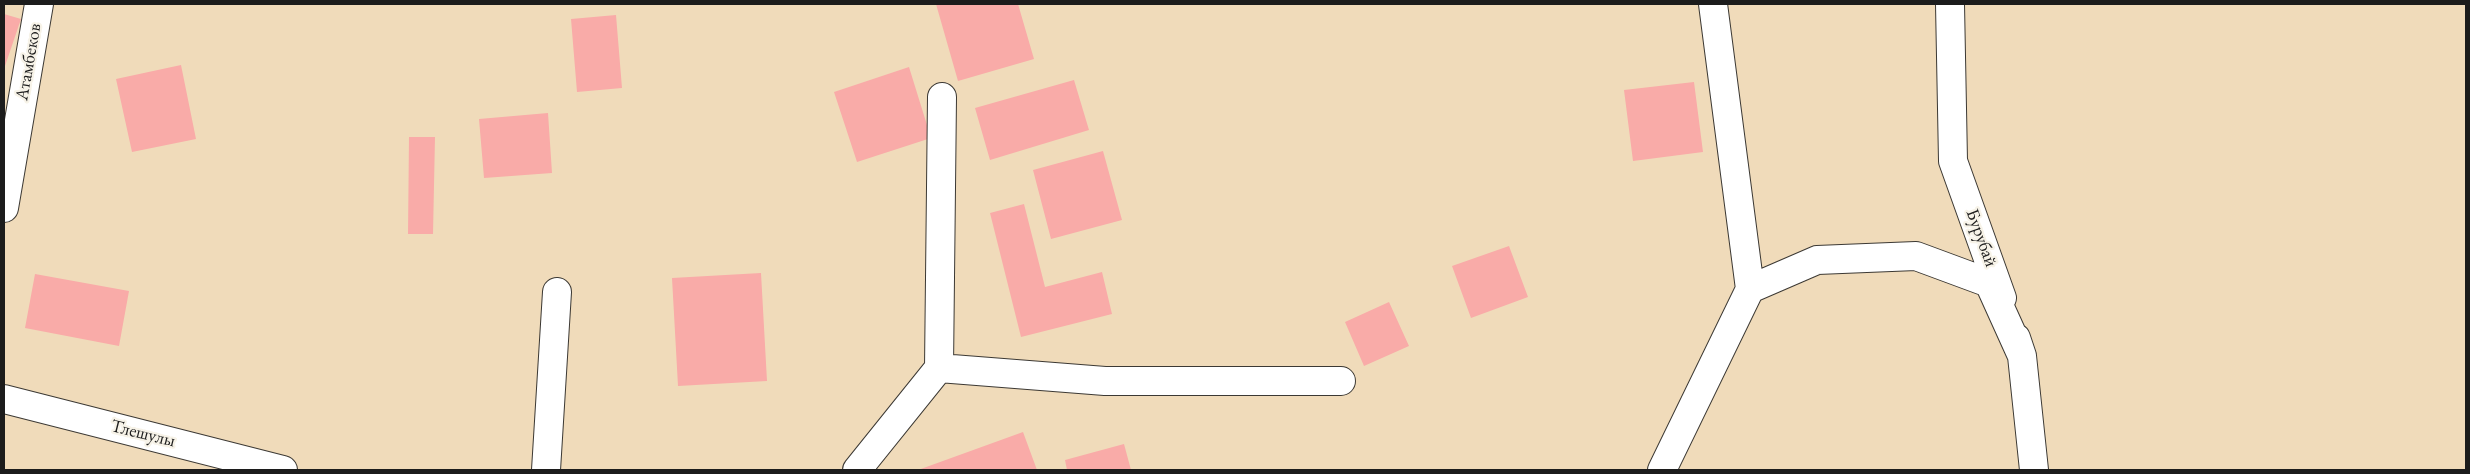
<!DOCTYPE html>
<html>
<head>
<meta charset="utf-8">
<style>
	body { margin:0 }
	#map { position:relative; width:2470px; height:474px; overflow:hidden; background:#f0dbba; font-family:"EB Garamond",serif }
	canvas { display:block }
	.frame { position:absolute; inset:0; border:5px solid #1c1c1c; pointer-events:none }
</style>
</head>
<body>
<div id="map">
<canvas width="2470" height="474"></canvas>
<div class="frame"></div>
</div>
<script>
const ctx = document.querySelector('canvas').getContext('2d');
ctx.lineJoin = 'round';
function fillPath(path, color) { ctx.fillStyle = color; ctx.fill(path, 'evenodd'); }
const toPath = rows => new Path2D(rows.map(r => 'M' + r).join(''));
function strokePath(path, color, width, dash) { ctx.strokeStyle = color; ctx.lineWidth = width; ctx.lineCap = dash ? 'butt' : 'round'; ctx.setLineDash(dash || []); ctx.stroke(path); }
function drawText(font, color, halo, rows, align = 'center') {
  ctx.font = font + ' "EB Garamond",serif'; ctx.lineWidth = 4.5; ctx.setLineDash([]); ctx.textBaseline = 'middle'; ctx.strokeStyle = halo; ctx.fillStyle = color; for (const [text, x, y, turn = 0] of rows) {
    ctx.save(); ctx.translate(x, y); ctx.rotate((+turn || 0) * Math.PI / 180); ctx.textAlign = isNaN(turn) ? turn : align; if (halo) ctx.strokeText(text, 0, 0); ctx.fillText(text, 0, 0); ctx.restore();
  }
}
fillPath(toPath([
	[936,4,1018,4,1034,59,958,81],
	[4,14,21,19,4,69],
	[616,15,622,88,577,92,571,19],
	[181,65,196,139,132,152,116,79],
	[909,67,931,138,857,162,834,92],
	[1074,80,1089,130,990,160,975,108],
	[1694,82,1703,152,1633,161,1624,90],
	[548,113,552,173,484,178,479,119],
	[409,137,435,137,433,234,408,234],
	[1103,151,1122,220,1051,239,1033,170],
	[1024,204,1045,287,1102,272,1112,314,1021,337,990,213],
	[1509,246,1528,297,1471,318,1452,266],
	[761,273,767,381,678,386,672,278],
	[35,274,129,291,119,346,25,328],
	[1389,302,1409,346,1364,366,1345,322],
	[1023,432,1037,470,918,470],
	[1124,444,1131,470,1067,470,1065,460]
]), '#f9aba8');
const minor = toPath([
	[1713,4,1750,289],
	[1950,4,1953,161,2002,298],
	[4,208,39,4],
	[2016,338,2022,356,2034,470],
	[939,368,1105,381,1341,381],
	[4,399,283,470],
	[546,470,557,292],
	[857,470,939,368,942,97],
	[1662,470,1750,289,1817,260,1916,256,1989,283,2022,356]
]);
strokePath(minor, '#3c3934', 30);
strokePath(minor, '#fff', 28);
drawText('18px', '#1c1c1c', '#f7f3e8', [
	["Атамбеков",29,62,-80],
	["Бурубай",1981,238,70],
	["Тлешулы",143,434,14]
]);
</script>
</body>
</html>
